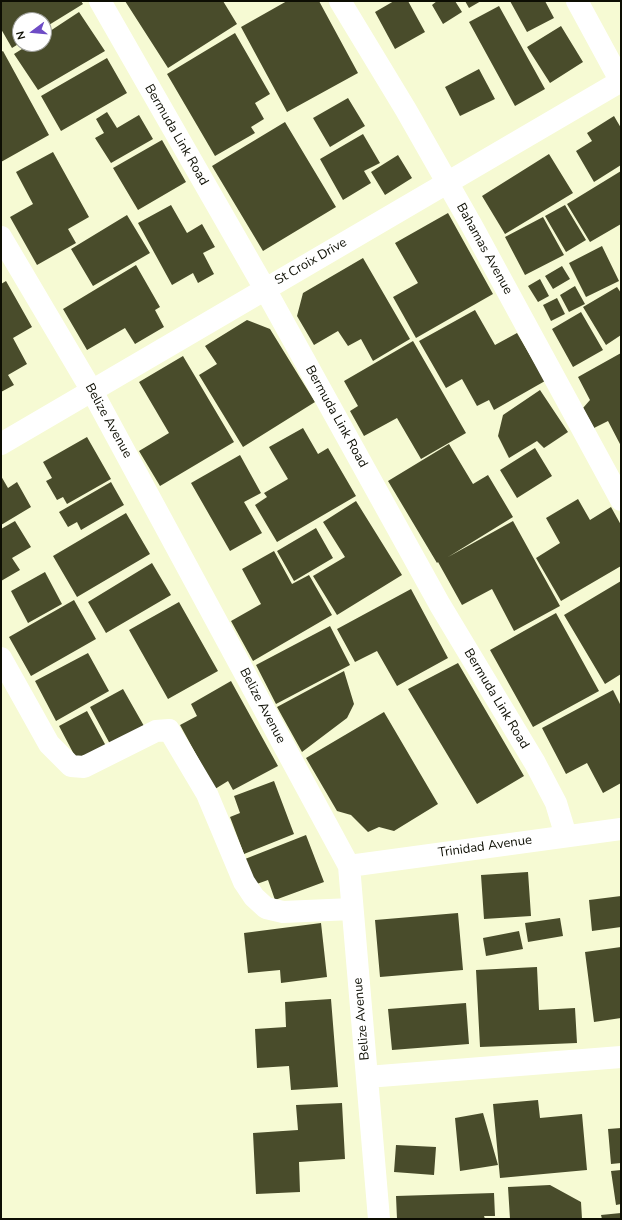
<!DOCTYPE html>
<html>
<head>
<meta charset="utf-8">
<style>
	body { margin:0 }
	#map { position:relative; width:622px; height:1220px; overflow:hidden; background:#f6fad3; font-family:"Nunito Sans",sans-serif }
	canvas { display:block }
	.frame { position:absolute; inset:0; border:2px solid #0d0e03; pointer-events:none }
	.north { position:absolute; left:12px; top:12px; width:40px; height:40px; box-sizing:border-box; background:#fff; border:1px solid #9e9f9a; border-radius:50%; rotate:254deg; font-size:11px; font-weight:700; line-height:16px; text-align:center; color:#0d0e03 }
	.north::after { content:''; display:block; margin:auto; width:14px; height:18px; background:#6e4cc5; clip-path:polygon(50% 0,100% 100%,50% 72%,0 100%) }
</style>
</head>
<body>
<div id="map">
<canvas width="622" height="1220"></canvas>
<div class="frame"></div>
<div class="north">N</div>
</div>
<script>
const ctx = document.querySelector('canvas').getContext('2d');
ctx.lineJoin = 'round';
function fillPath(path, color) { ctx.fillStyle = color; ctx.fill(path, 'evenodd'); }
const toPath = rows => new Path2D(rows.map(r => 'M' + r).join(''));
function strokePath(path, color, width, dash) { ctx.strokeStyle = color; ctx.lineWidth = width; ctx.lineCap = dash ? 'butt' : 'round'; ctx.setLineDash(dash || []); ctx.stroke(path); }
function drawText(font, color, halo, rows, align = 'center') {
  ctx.font = font + ' "Nunito Sans",sans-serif'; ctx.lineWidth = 4; ctx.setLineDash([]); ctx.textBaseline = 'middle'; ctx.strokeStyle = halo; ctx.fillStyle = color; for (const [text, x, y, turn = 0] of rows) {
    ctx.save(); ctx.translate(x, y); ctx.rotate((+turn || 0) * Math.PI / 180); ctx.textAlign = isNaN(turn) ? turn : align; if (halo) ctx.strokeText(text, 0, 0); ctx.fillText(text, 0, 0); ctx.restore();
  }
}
fillPath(toPath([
	[1,1,81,1,83,4,44,28,44,20,20,20,20,43,12,48,1,29],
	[125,1,223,1,237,24,168,68],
	[287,1,319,1,358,73,287,112,241,27],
	[394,1,408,1,425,32,395,49,375,12],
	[437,1,455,1,462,12,443,24,432,5],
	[465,1,481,1,469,8],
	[510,1,545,1,554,18,527,32],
	[499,6,545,89,515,106,469,22],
	[79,12,105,51,38,90,14,54,30,44,44,44,44,35],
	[561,26,583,62,550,83,527,47],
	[235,33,270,94,255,103,264,119,251,127,255,133,215,156,167,74],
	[3,51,49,135,1,162,1,52],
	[107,58,127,93,61,131,41,96],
	[479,69,495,99,460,116,445,87],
	[348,98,365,126,330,147,313,118],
	[107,112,117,128,139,115,153,139,111,163,95,138,104,133,96,119],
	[614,116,621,128,621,165,594,182,576,151,592,141,587,133],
	[285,122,336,207,263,251,212,166],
	[363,134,380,163,364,171,371,183,343,200,320,159],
	[162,140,186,182,138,210,113,168],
	[53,152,89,217,68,229,76,243,37,265,10,217,33,204,16,172],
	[549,154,573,193,505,234,482,196],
	[398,155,412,178,385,195,371,172],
	[621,171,621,224,590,242,567,204],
	[171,205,187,233,202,224,215,247,203,253,214,274,198,283,193,273,172,285,138,223],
	[565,205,586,240,566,252,545,216],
	[448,213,493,294,416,338,393,297,418,283,395,243],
	[127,215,150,253,93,286,71,249],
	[543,217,564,255,525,275,505,237],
	[602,246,619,281,586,297,569,263],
	[363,258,410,339,373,361,361,339,348,346,338,331,314,345,297,316,303,293],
	[136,265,160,307,155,310,164,327,135,344,125,328,87,350,63,309],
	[562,266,570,279,553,289,545,276],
	[540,279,549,296,538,302,528,286],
	[6,281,32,327,13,338,27,364,8,375,14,385,1,392,1,284],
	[575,286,585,304,569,312,560,295],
	[617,287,621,293,621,335,606,345,583,307],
	[557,298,565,314,551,321,543,305],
	[475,310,495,345,517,333,545,381,494,410,489,400,477,406,462,379,446,388,419,341],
	[581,312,603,350,573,367,552,329],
	[247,320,270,329,315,402,243,447,199,375,217,364,205,346],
	[413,341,466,433,421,459,397,418,364,436,350,411,358,406,344,381],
	[621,353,621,446,608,421,594,428,583,408,590,400,578,377],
	[183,356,234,442,160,486,139,451,169,433,139,382],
	[540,390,568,432,544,448,537,441,509,458,498,436,503,415],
	[303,428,318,454,328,448,356,496,277,542,255,505,267,497,264,493,288,479,269,447],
	[87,437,111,479,67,504,63,497,57,500,46,481,52,478,43,462],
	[449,444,473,484,488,475,513,517,448,557,513,521,560,606,514,631,492,589,462,605,438,562,437,563,388,481],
	[535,448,552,476,517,498,500,470],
	[240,455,261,493,244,502,262,533,230,551,191,483],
	[1,476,8,488,17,482,31,507,1,525],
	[111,482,124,505,81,530,77,522,68,527,59,512],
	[578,499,590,520,611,507,621,525,621,566,561,601,536,558,560,543,546,518],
	[356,501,402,575,337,615,313,576,345,557,323,522],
	[126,513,150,554,77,597,53,556],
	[15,521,31,547,12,558,20,570,1,581,1,529],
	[316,528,333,558,294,581,277,551],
	[274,551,292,584,309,575,332,615,253,661,231,621,261,604,242,569],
	[152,563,171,595,106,633,88,602],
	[45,572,62,604,28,623,11,591],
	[621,581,621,674,605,684,564,615],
	[411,589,448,658,397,686,377,651,355,662,337,629],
	[74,600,96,639,31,676,9,637],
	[179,602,218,671,168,699,129,630],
	[556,613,599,691,533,727,490,650],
	[330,626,350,665,276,704,256,665],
	[88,653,109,691,56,721,35,681],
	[458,663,524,776,477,804,408,689],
	[344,671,354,704,347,718,302,752,277,707],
	[231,681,278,766,233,790,228,781,215,789,180,725,197,716,191,704],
	[123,689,144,726,110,744,90,707],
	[613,690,621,706,621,783,603,793,587,763,566,774,542,728],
	[87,711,106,746,78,762,59,726],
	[384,712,438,804,394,831,379,827,368,832,351,815,337,811,306,758],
	[274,781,294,834,244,854,230,817,240,813,234,796],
	[306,835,324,882,275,900,268,880,254,885,245,859],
	[528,872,531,916,484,919,481,875],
	[621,896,621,927,592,931,589,900],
	[458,913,463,970,380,977,375,920],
	[560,918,563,936,528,942,525,923],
	[321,923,327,977,281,983,280,970,248,973,244,933],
	[519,931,523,949,486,956,483,938],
	[621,947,621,1018,594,1022,585,952],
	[537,967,539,1010,575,1008,577,1043,480,1047,476,970],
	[331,999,338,1087,291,1090,289,1066,257,1068,255,1029,286,1027,285,1002],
	[466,1003,469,1044,392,1050,388,1009],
	[538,1100,540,1118,582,1114,587,1170,500,1178,493,1104],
	[342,1103,345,1159,299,1162,300,1192,256,1194,253,1133,298,1130,296,1105],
	[483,1113,498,1165,460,1171,455,1118],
	[621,1128,621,1163,611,1164,608,1129],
	[396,1145,436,1147,434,1175,394,1172],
	[621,1170,621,1204,616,1205,611,1171],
	[550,1185,581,1202,582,1219,510,1219,508,1187],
	[494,1193,495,1216,484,1216,485,1219,397,1219,396,1196],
	[621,1213,621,1219,602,1219,601,1215]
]), '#494c2b');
strokePath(toPath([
	[100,1,265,289,440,605,535,763,556,803,566,836],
	[340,1,406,110,472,226,621,500],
	[577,1,621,82],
	[1,237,92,391,349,866,379,1219],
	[1,444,621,81],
	[1,658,49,744,71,766,84,767,156,731,169,730,207,794,244,882,254,897,266,908,283,912,352,909],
	[349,866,621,829],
	[367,1077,621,1057]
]), '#fff', 22);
drawText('13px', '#0d0e03', '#fff', [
	["Bermuda Link Road",176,135,60],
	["Bahamas Avenue",484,249,61],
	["St Croix Drive",311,262,-30],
	["Bermuda Link Road",336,417,61],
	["Belize Avenue",108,421,61],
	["Bermuda Link Road",496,699,59],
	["Belize Avenue",262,706,62],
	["Trinidad Avenue",485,847,-8],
	["Belize Avenue",362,1019,-95]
]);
</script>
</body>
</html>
